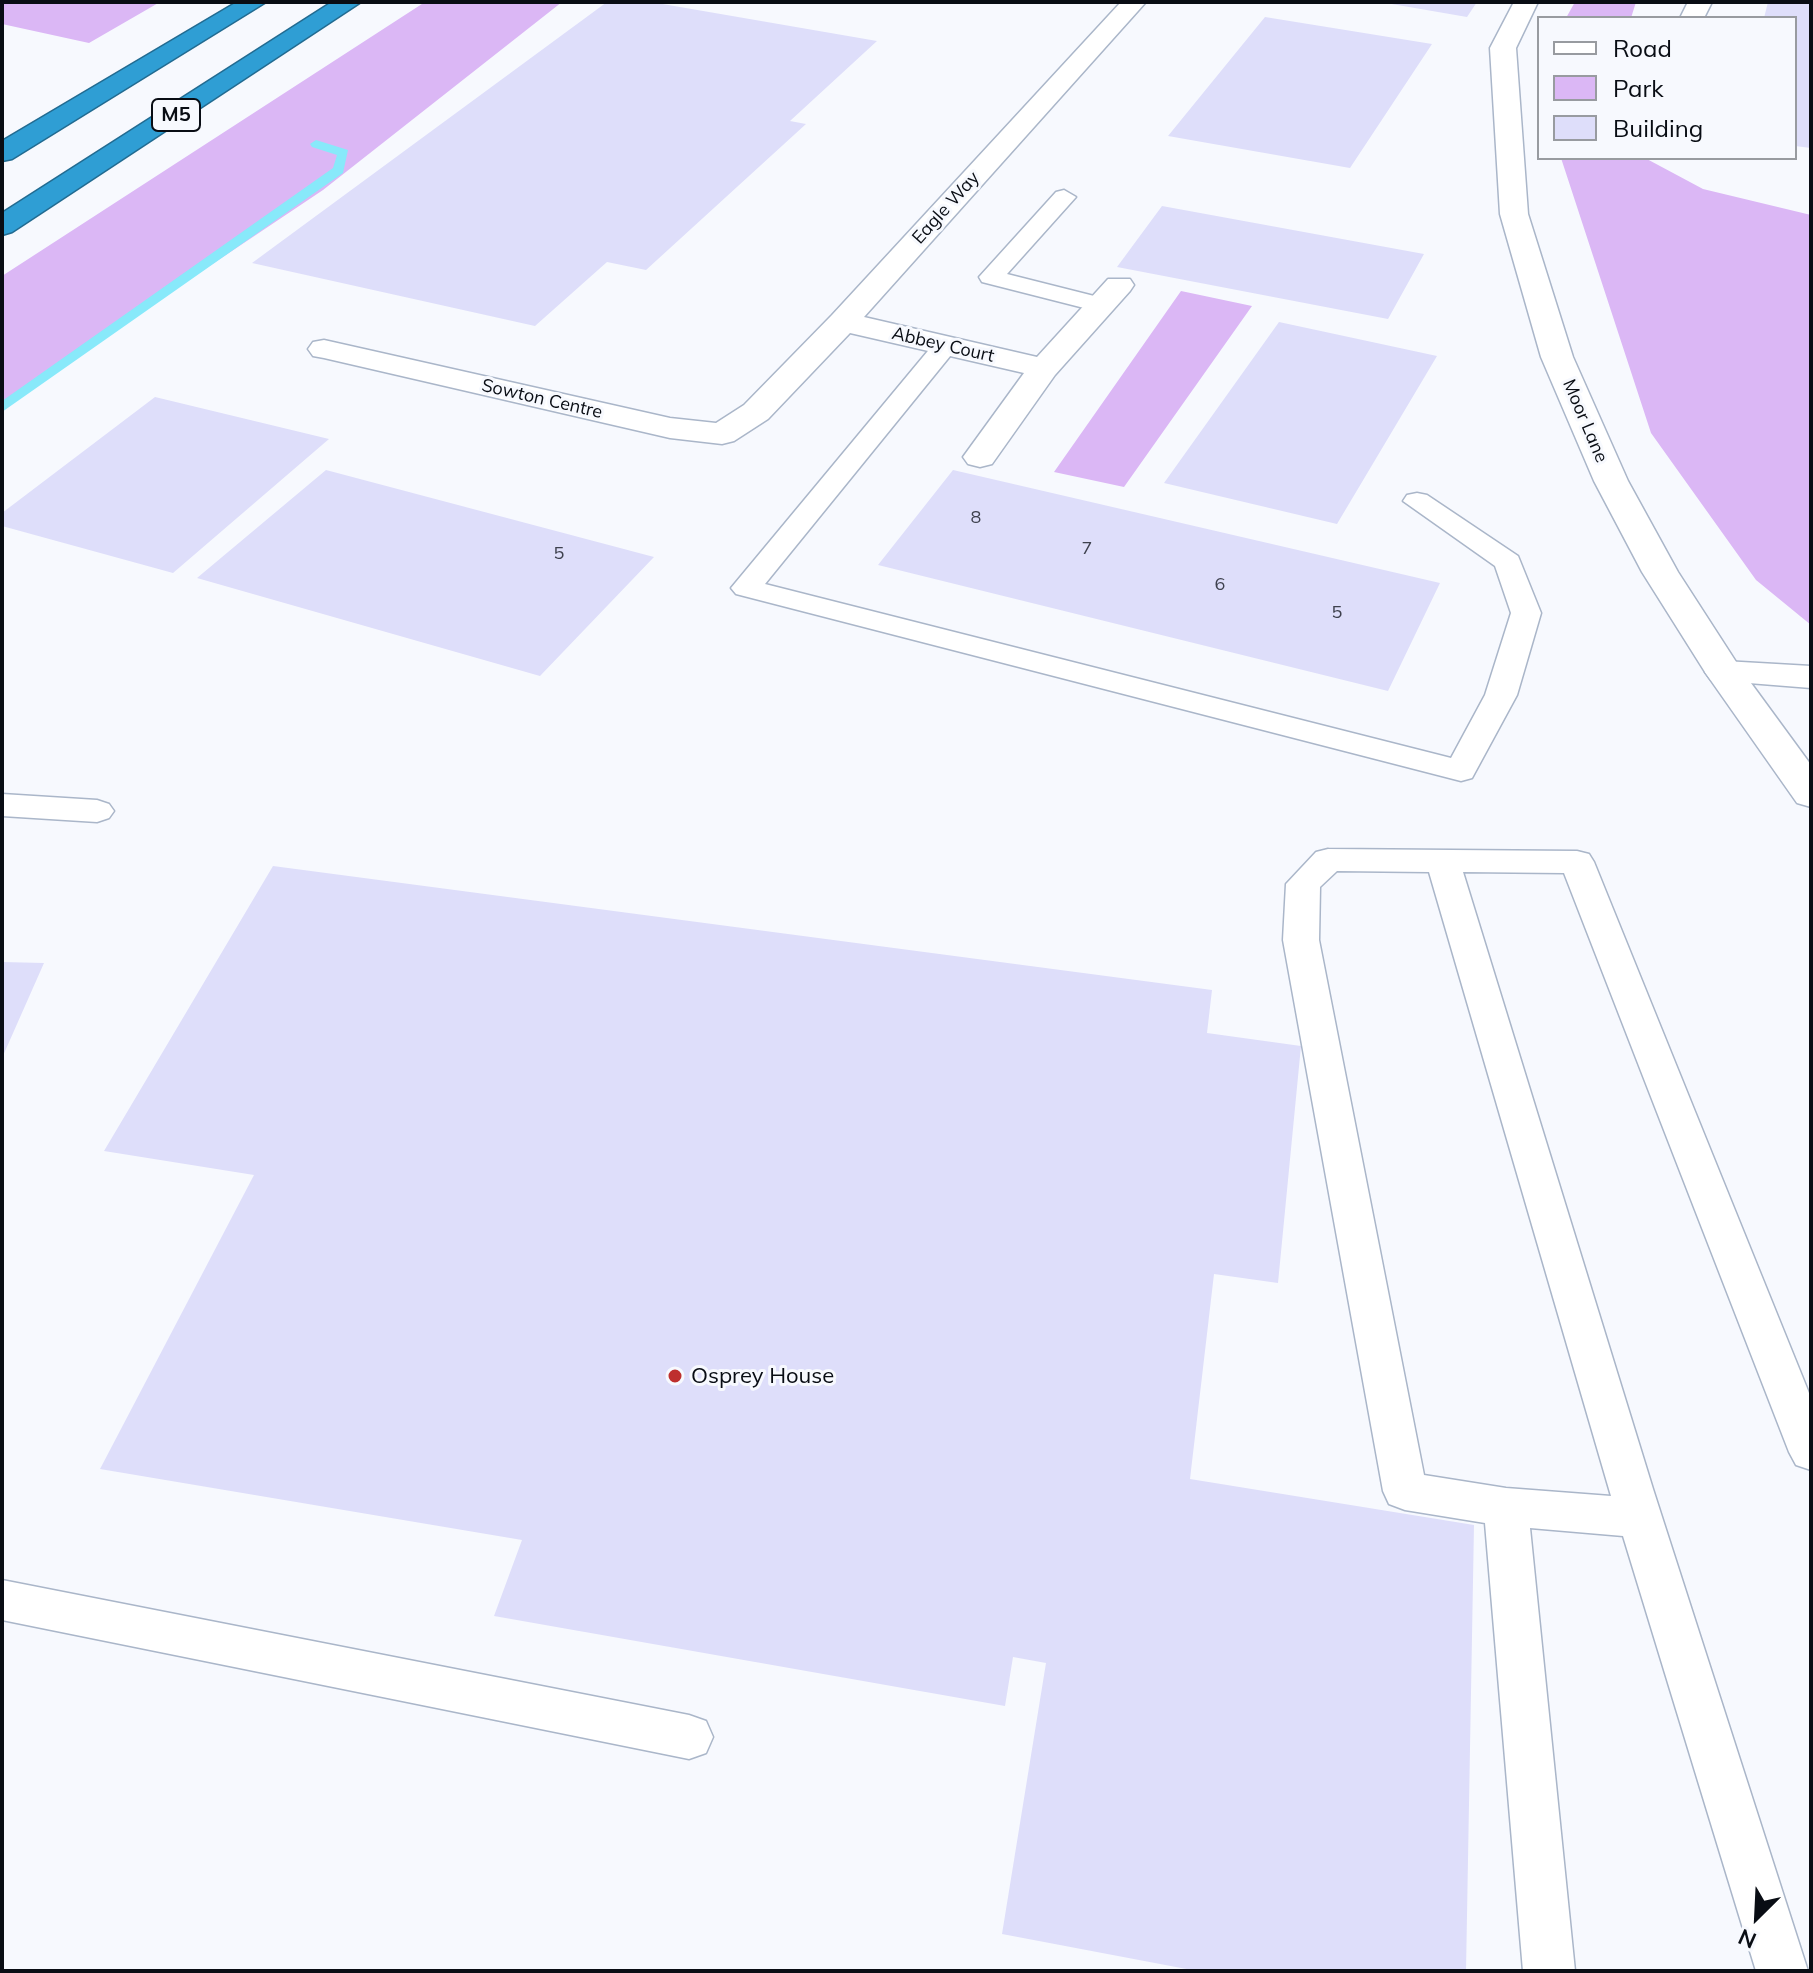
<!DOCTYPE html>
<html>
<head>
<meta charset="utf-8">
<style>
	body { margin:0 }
	#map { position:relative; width:1813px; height:1973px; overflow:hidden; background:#f7f9fe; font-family:Mulish,sans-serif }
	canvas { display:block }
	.frame { position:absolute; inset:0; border:4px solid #090d14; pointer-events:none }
	.legend { position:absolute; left:1537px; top:16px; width:260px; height:144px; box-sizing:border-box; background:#f7f9fe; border:2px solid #989ba0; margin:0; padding:10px 14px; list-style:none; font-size:24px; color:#090d14 }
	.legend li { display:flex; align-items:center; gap:16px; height:40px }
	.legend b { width:40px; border:2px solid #989ba0 }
	.north { position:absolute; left:1717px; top:1877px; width:80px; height:80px; -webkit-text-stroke:6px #f7f9fe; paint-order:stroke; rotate:204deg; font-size:22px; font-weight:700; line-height:32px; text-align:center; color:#090d14 }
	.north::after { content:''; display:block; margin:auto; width:28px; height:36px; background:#090d14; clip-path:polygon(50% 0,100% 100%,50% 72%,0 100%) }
</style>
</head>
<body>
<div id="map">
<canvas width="1813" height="1973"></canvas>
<div class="frame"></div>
<ul class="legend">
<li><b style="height:10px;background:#fff"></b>Road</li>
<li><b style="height:22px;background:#dbb7f5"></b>Park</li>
<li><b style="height:22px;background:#dedefa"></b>Building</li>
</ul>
<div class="north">N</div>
</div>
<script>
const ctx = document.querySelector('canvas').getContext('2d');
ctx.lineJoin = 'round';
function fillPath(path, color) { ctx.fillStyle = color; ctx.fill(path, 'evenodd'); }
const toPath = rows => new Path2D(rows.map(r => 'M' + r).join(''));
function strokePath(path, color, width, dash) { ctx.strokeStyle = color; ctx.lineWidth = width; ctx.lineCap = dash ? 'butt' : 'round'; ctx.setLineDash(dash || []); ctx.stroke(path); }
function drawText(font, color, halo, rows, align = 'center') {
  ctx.font = font + ' Mulish,sans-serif'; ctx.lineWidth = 6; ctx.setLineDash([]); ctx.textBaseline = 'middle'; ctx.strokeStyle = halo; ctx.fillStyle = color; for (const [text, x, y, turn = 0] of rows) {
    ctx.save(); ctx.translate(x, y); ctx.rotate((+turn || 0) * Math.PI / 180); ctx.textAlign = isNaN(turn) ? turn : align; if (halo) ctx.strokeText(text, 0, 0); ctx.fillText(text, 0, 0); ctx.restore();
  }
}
fillPath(toPath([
	[2,2,160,2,89,43,2,24],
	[425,2,562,2,323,190,2,405,2,276],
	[1575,2,1636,2,1631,18,1566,18],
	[1561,158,1645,158,1703,189,1811,215,1811,625,1756,580,1651,433],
	[1181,291,1252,306,1124,487,1054,472]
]), '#dbb7f5');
fillPath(toPath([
	[316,140,348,150,343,173,2,412,2,401,333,168,337,155,312,147,310,144,316,140]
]), '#88e9fa');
fillPath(toPath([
	[607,2,651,2,877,41,790,121,806,124,646,270,607,262,535,326,252,263],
	[1380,2,1477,2,1467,17],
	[1768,2,1811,2,1811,148,1795,146,1795,18,1764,18],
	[1265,17,1432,44,1350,168,1168,136],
	[1162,206,1424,254,1388,319,1117,267],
	[1279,322,1437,356,1337,524,1164,483],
	[155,397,329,439,173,573,2,526,2,513],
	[326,470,654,557,540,676,197,578],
	[953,470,1440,583,1388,691,878,565],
	[273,866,1212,990,1207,1033,1301,1046,1278,1283,1214,1274,1190,1479,1474,1525,1466,1971,1197,1971,1002,1934,1046,1663,1013,1657,1005,1706,494,1616,522,1540,100,1469,254,1175,104,1151],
	[2,962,44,963,2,1058]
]), '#dedefa');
const lane = toPath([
	[1064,190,1076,197,1007,274,1110,300,1113,305,1110,310,1092,310,982,282,979,277,1056,192,1064,190],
	[946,337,955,340,959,345,955,350,765,584,1451,758,1485,695,1511,613,1495,566,1403,501,1407,495,1417,493,1427,495,1518,556,1541,613,1517,695,1472,778,1461,781,736,594,731,588,736,582,937,340,946,337],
	[2,794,97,800,109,804,114,811,109,818,97,822,2,816,2,794],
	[1328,849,1577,851,1589,854,1594,862,1811,1398,1811,1470,1796,1465,1789,1452,1564,873,1463,872,1653,1489,1808,1971,1756,1971,1623,1536,1530,1528,1575,1971,1523,1971,1485,1523,1405,1510,1389,1504,1383,1491,1283,940,1286,884,1316,852,1328,849],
	[1337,871,1429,872,1611,1496,1506,1488,1424,1475,1319,940,1320,887,1337,871],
	[2,1580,689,1715,706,1721,713,1737,706,1753,689,1759,2,1620,2,1580]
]);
const street = toPath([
	[1121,2,1146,2,864,317,1037,357,1108,279,1130,279,1134,285,1130,291,1055,375,992,464,980,467,968,464,963,457,1024,373,850,333,768,419,734,441,722,444,670,438,324,358,313,356,308,349,313,342,324,340,670,418,716,423,744,405,832,315,1121,2],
	[1688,2,1712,2,1704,18,1680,18,1688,2],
	[1724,661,1811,666,1811,688,1711,680,1705,672,1711,664,1724,661]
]);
const secondary = toPath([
	[1514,2,1538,2,1516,48,1528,214,1573,357,1628,481,1678,572,1740,668,1811,765,1811,807,1797,803,1705,672,1642,572,1594,481,1541,357,1500,214,1490,48,1514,2]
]);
const highway = toPath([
	[237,2,266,2,12,159,2,161,2,141,237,2],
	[332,2,361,2,12,232,2,235,2,213,332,2]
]);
strokePath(lane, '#aab6c9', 3);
strokePath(street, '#aab6c9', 3);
strokePath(secondary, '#aab6c9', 3);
strokePath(highway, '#226b91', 3);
fillPath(lane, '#fff');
fillPath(street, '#fff');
fillPath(secondary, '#fff');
fillPath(highway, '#2f9ed4');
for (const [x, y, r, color] of [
	[675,1376,8,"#be2f2e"]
]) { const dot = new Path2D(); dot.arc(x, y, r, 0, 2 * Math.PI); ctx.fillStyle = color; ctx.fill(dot); strokePath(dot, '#f7f9fe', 3); }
drawText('18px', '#090d14', '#f7f9fe', [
	["Eagle Way",946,208,-48],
	["Abbey Court",943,345,13],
	["Sowton Centre",542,399,13],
	["Moor Lane",1585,421,67]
]);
drawText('18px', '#3e414e', null, [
	["8",976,518],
	["7",1087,549],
	["5",559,554],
	["6",1220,585],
	["5",1337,613]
]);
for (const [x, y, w] of [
	[176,115,48]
]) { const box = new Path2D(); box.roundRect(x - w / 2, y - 16, w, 32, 6); ctx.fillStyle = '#f7f9fe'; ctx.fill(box); strokePath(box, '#090d14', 2); }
drawText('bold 20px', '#090d14', null, [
	["M5",176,115]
]);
drawText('22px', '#090d14', '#f7f9fe', [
	["Osprey House",691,1376]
], 'left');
</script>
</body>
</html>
